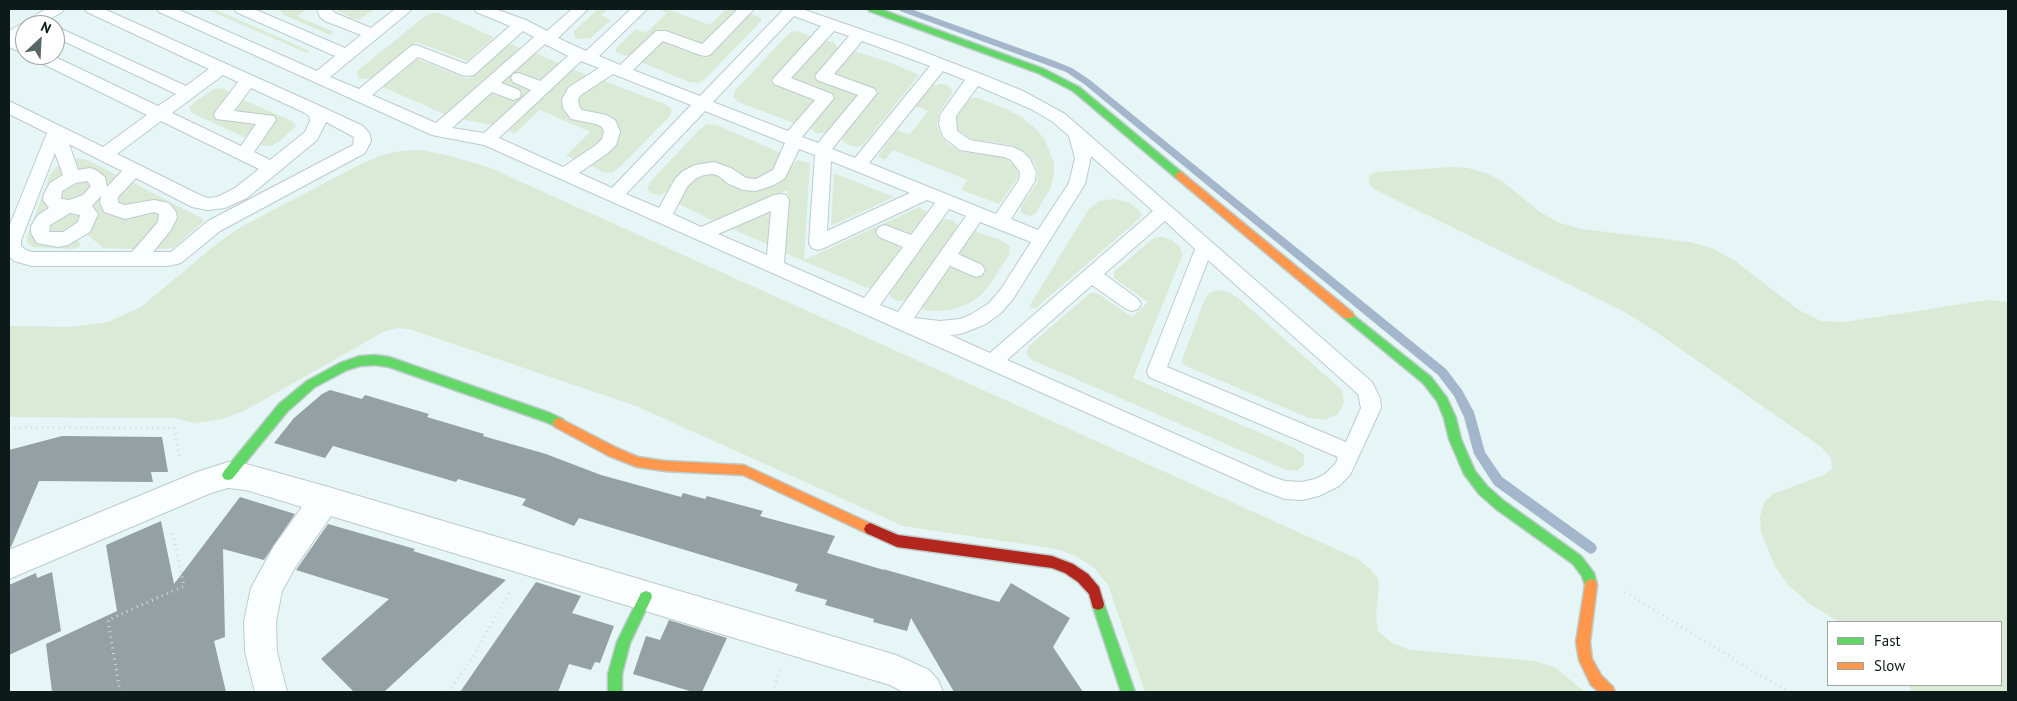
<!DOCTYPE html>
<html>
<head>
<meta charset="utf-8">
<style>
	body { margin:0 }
	#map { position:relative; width:2017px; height:701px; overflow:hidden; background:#e6f6f6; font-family:"PT Sans",sans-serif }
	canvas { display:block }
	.frame { position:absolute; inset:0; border:10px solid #0c1a19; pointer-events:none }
	.legend { position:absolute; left:1827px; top:621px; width:175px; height:65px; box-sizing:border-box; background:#fff; border:1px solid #9ea3a3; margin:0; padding:6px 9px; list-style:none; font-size:15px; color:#0c1a19 }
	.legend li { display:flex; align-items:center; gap:10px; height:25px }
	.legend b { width:25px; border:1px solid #9ea3a3 }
	.north { position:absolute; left:15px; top:15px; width:50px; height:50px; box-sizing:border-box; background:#fff; border:1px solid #9ea3a3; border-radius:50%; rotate:25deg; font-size:14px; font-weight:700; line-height:20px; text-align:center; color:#0c1a19 }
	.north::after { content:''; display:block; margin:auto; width:18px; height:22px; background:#586766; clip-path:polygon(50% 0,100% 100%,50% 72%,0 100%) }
</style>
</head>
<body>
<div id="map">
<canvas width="2017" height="701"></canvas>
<div class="frame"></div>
<ul class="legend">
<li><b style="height:6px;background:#63d668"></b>Fast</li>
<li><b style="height:6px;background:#ff974d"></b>Slow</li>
</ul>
<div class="north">N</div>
</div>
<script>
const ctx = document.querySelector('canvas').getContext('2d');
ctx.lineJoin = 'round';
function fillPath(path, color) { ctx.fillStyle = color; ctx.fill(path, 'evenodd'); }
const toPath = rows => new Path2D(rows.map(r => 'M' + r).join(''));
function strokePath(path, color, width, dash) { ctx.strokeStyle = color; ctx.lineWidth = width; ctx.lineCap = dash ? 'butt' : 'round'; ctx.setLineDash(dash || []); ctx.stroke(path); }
fillPath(toPath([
	[206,9,214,9,310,51,307,53],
	[282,9,307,9,297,16,334,32,330,35,284,15,280,11],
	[334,9,375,9,360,19,352,18],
	[598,9,608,9,601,15,611,20,591,38,578,39,574,36,574,31],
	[658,9,670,9,670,10,710,25,726,9,738,9,703,44,660,29,633,54,626,56,616,52,616,48,636,29,646,33,667,13],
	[432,13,440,13,494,37,467,61,416,42,372,78,366,79,360,79,357,75,357,71,424,17],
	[752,14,761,18,761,21,705,79,698,83,689,82,641,62,662,42,706,58,747,16],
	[797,31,808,35,810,39,770,82,810,97,814,100,812,104,794,123,738,102,733,97,735,91,790,32],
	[827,41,834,42,839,50,814,77,858,96,829,132,822,133,816,133,811,129,810,124,835,96,791,78,821,43],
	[512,44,520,48,520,52,446,115,383,87,417,59,468,79,506,46],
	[854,51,889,62,919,75,863,145,856,147,848,145,843,141,841,136,879,91,835,73,850,53],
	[535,53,559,63,541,80,521,74,513,82,529,88,529,93,493,125,461,119,491,93,510,99,519,91,502,82],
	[575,70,585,74,585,78,563,100,564,110,572,118,596,124,602,128,605,134,603,140,597,146,575,159,566,156,590,132,540,110,514,134,507,129,568,71],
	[602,80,667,105,672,110,669,117,619,168,611,173,602,172,590,165,617,142,619,131,615,121,603,114,583,110,578,106,577,99,581,93],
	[940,84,947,85,951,89,953,93,939,113,937,124,940,135,949,145,962,152,1003,157,1016,166,1018,172,1017,179,999,204,961,190,967,180,893,150,885,160,878,156,897,130,910,134,928,111,916,106,933,85],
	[216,88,224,89,232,94,216,118,257,122,249,137,244,137,192,113,189,108,194,102],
	[973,98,978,98,1006,109,1023,118,1037,130,1045,140,1054,163,1054,175,1051,187,1036,213,1031,216,1025,215,1021,212,1021,207,1037,183,1038,171,1033,160,1024,151,1011,145,971,139,958,130,956,123,957,116,969,100],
	[241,99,292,121,296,126,279,142,270,146,262,146,259,144,274,118,234,113,232,109],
	[707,124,717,125,781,153,773,172,765,177,756,179,746,178,738,174,730,167,716,163,700,164,684,171,669,190,661,195,652,194,647,189,650,182,700,129],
	[421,150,450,156,488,167,1358,559,1370,569,1378,578,1379,589,1376,616,1378,631,1392,643,1410,650,1535,661,1556,668,1585,692,1145,692,1108,585,1094,568,1076,556,1056,549,903,526,636,406,412,330,398,328,385,331,244,411,222,419,196,423,173,418,9,417,9,326,71,327,108,322,141,307,215,245,239,228,361,164,382,155,400,151],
	[78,158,88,160,117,175,120,178,105,203,163,214,141,248,134,249,103,248,83,231,88,207,103,187,77,174,74,160],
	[797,160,810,163,804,260,919,207,927,212,914,233,907,234,899,245,900,250,871,288,865,287,783,252,788,190,716,222,679,204,687,185,694,178,702,174,712,174,720,176,739,189,756,190,772,186,784,177],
	[61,164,66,178,36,234,73,237,80,243,79,247,73,249,32,247,27,243,27,237,50,175,56,167],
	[1453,167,1468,168,1486,173,1502,181,1540,212,1560,223,1582,229,1689,242,1712,248,1735,261,1799,310,1821,321,1845,322,1988,300,2008,302,2008,692,1912,692,1909,685,2001,685,2001,622,1839,622,1810,604,1788,585,1775,566,1761,532,1760,517,1764,502,1773,494,1824,475,1832,469,1831,458,1821,447,1652,329,1621,310,1374,189,1368,182,1370,175,1377,172],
	[834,173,894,197,831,226],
	[93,179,92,193,64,204,56,193,65,183],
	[127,182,132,182,201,218,204,221,173,248,157,249,153,247,171,211,119,208,113,195],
	[1113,199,1128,202,1139,210,1142,215,1139,219,1036,308,1031,308,1030,305,1088,210,1099,201],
	[772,210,769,245,730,228],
	[82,211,81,226,52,238,44,226,54,215],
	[945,219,952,220,957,224,958,229,909,299,902,301,895,300,890,296,889,290,939,222],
	[975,231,1003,241,1010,247,1009,255,989,286,980,296,968,304,954,309,939,311,927,311,922,308,923,303,947,269,954,267,959,251],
	[1162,237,1172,240,1179,246,1183,254,1133,378,1295,448,1304,455,1304,465,1297,471,1286,470,1032,360,1026,353,1029,346,1090,293,1097,293,1132,317,1148,302,1114,278,1114,272,1152,239],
	[1217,290,1228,292,1237,297,1342,390,1344,403,1338,414,1325,420,1309,418,1188,367,1182,363,1183,357,1204,301,1208,294]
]), '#daead7');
fillPath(toPath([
	[899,9,911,9,1052,60,1072,68,1090,80,1446,369,1462,390,1474,412,1485,452,1502,477,1595,544,1597,548,1595,552,1591,554,1587,552,1494,485,1474,454,1464,417,1454,396,1438,375,1084,84,1066,72,900,11,899,9]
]), '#a4b6cb');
fillPath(toPath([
	[330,390,362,399,365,395,429,414,427,417,484,434,483,436,546,454,601,475,681,497,683,493,705,499,707,496,763,511,760,516,835,536,827,553,884,570,883,569,999,602,1011,583,1070,618,1053,647,1083,692,954,692,911,618,907,631,873,622,874,619,825,605,827,600,795,591,798,584,579,518,574,526,522,505,526,499,458,479,456,482,333,446,325,458,274,443,294,418,322,394],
	[62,436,162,437,168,472,151,472,153,482,39,481,11,547,9,548,9,450],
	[240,497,295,514,264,560,223,549,225,637,214,641,226,692,52,692,46,644,117,611,106,545,161,521,174,584],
	[328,524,415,549,413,551,506,580,384,692,354,692,321,659,389,599,296,570],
	[52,572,61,631,9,655,9,585,36,573,37,578],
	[536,582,581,596,572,613,614,626,600,663,595,662,591,670,569,664,558,692,460,692],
	[669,620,727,638,702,692,693,692,633,674,646,636,660,640]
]), '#94a0a3');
const lane = toPath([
	[46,9,64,9,62,12,40,25,25,25,25,34,18,39,25,43,25,54,9,47,9,31,46,9],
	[85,9,104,9,318,105,363,126,370,134,371,141,365,153,220,231,181,263,168,266,32,266,14,261,9,256,9,227,47,133,9,114,9,101,103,147,147,115,33,59,30,55,51,55,158,106,176,94,55,37,55,26,186,86,209,69,87,12,85,9],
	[223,75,238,82,216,111,214,115,216,119,256,124,241,146,172,113,223,75],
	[251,88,303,112,309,116,310,121,305,132,270,160,254,152,276,120,274,116,234,111,251,88],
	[161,121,259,169,235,188,217,197,208,198,202,196,117,154,161,121],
	[326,122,354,137,353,145,208,221,171,252,153,252,171,230,177,218,176,212,169,203,154,200,125,205,118,203,118,197,136,178,192,207,208,210,225,208,247,198,317,140,326,122],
	[69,144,98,159,122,171,107,187,105,177,96,170,90,168,78,170,69,144],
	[55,153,63,175,50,183,44,194,43,200,49,208,38,215,31,226,31,233,37,243,58,247,68,245,90,232,98,214,92,206,101,196,100,202,104,212,125,219,154,212,159,214,158,222,132,252,32,252,26,250,21,246,21,240,55,153],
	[87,181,91,186,83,195,69,200,61,199,62,191,76,183,87,181],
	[70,213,80,215,78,222,63,232,49,232,50,225,70,213],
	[157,9,177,9,317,71,335,56,236,12,234,9,254,9,345,48,361,35,325,21,320,17,317,9,331,9,335,13,371,28,395,9,411,9,409,12,330,77,359,89,411,46,416,45,466,64,510,26,476,12,474,9,495,9,526,20,547,31,572,9,588,9,558,38,586,51,631,9,647,9,599,56,620,65,656,31,666,31,702,44,738,9,754,9,710,55,705,56,700,55,663,41,633,70,700,96,782,11,781,9,802,9,906,45,981,74,1023,91,1065,114,1372,382,1380,398,1381,408,1350,475,1339,486,1319,496,1302,500,1285,499,1261,490,484,145,432,135,159,12,157,9],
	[794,16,821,26,772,80,774,84,815,100,788,131,713,102,794,16],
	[523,31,534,37,436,123,372,95,418,57,462,75,468,76,474,75,523,31],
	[834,31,849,36,815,76,817,80,858,95,818,143,802,137,834,98,832,94,791,78,834,31],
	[862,41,930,66,855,158,832,149,877,93,875,89,834,74,862,41],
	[545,44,568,56,540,81,519,73,513,74,511,78,513,82,531,90,484,133,452,128,492,92,513,100,519,98,521,94,519,90,501,83,545,44],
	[581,61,599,68,569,87,562,99,563,108,571,119,596,124,602,127,604,132,602,139,596,145,563,167,499,138,581,61],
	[943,71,965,80,940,115,939,124,943,137,960,150,1004,157,1011,160,1020,172,1019,180,996,214,869,163,943,71],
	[613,74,691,105,612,188,579,173,608,153,616,145,620,132,617,124,615,120,606,115,582,110,579,106,578,99,581,95,613,74],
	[978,86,1033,110,1053,122,1069,136,1075,158,1069,183,1038,230,1011,219,1035,181,1036,172,1030,159,1023,152,1013,147,970,140,957,131,956,116,978,86],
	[705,111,785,143,773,170,756,179,746,178,731,168,714,162,695,165,683,171,675,179,659,208,626,194,705,111],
	[799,149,815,155,809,243,812,248,818,250,824,248,927,200,935,203,911,235,885,225,879,227,876,232,879,237,903,247,864,298,784,263,789,200,786,195,780,194,774,195,701,227,673,214,687,187,695,179,704,175,713,174,719,176,727,183,743,190,756,191,774,185,785,178,799,149],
	[1091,156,1153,211,990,353,950,335,961,334,986,324,1001,313,1013,299,1085,184,1091,156],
	[831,161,910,193,827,231,831,161],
	[949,209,966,216,898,312,880,305,949,209],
	[771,211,767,255,718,234,771,211],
	[1165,221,1195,249,1147,371,1149,377,1338,457,1336,463,1325,474,1315,479,1302,482,1285,481,1273,477,1007,360,1092,285,1126,309,1132,311,1138,309,1141,304,1138,299,1104,274,1165,221],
	[980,222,1031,242,1001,289,989,303,972,314,960,319,940,321,914,318,950,266,976,277,982,275,985,270,982,265,958,254,980,222],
	[1208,260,1358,394,1361,408,1346,442,1167,367,1208,260]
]);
const street = toPath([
	[228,462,246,464,325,486,896,655,929,670,938,680,943,692,903,692,890,685,331,516,296,566,282,591,276,621,277,652,287,692,255,692,245,652,244,621,251,588,274,546,302,507,246,490,228,488,211,493,9,579,9,550,197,472,228,462]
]);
const fast = toPath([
	[868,9,880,9,1044,69,1079,87,1185,175,1180,179,1176,178,1073,91,1038,73,869,11,868,9],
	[1348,311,1431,377,1447,398,1456,418,1461,439,1475,471,1487,486,1504,501,1581,556,1594,573,1597,585,1596,589,1591,591,1586,589,1582,576,1573,564,1496,509,1479,494,1464,474,1449,439,1444,418,1437,401,1423,383,1344,318,1342,315,1344,312,1348,311],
	[375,355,389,357,550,413,563,419,565,423,563,427,559,428,546,422,389,367,375,365,360,366,347,370,315,387,287,412,232,479,228,480,224,479,222,475,224,471,279,404,307,381,340,363,360,356,375,355],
	[646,591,651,593,652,597,630,643,622,674,622,692,608,692,608,674,617,642,641,593,646,591],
	[1098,598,1103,600,1104,604,1135,692,1121,692,1092,604,1093,600,1098,598]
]);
const slow = toPath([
	[1180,171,1352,312,1354,315,1352,318,1344,318,1176,178,1175,175,1180,171],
	[559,418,617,448,638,457,665,461,744,465,874,525,876,529,874,533,870,535,866,533,743,475,665,471,637,467,609,456,555,427,553,423,555,419,559,418],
	[1591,579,1596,581,1597,585,1590,642,1592,659,1601,675,1613,687,1615,692,1599,692,1591,685,1579,660,1576,642,1585,585,1586,581,1591,579]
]);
const jam = toPath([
	[870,523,898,535,1052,556,1073,564,1088,574,1099,587,1104,604,1103,608,1098,610,1093,608,1089,594,1078,582,1065,573,1052,568,897,547,866,533,864,529,866,525,870,523]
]);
strokePath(lane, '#bdcbcb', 2);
strokePath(street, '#bdcbcb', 2);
strokePath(fast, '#bdcbcb', 3);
strokePath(slow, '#bdcbcb', 3);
strokePath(jam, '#bdcbcb', 3);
strokePath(toPath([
	[9,427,174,428,180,459],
	[1625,592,1756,673,1791,692],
	[120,692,108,620,184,586,172,531],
	[448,692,470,662,511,590],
	[776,692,774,687,780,671]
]), '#d5dada', 3, [1, 4.5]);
fillPath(lane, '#fbfefe');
fillPath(street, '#fbfefe');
fillPath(fast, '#63d668');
fillPath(slow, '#ff974d');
fillPath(jam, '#b3261e');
</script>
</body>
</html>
